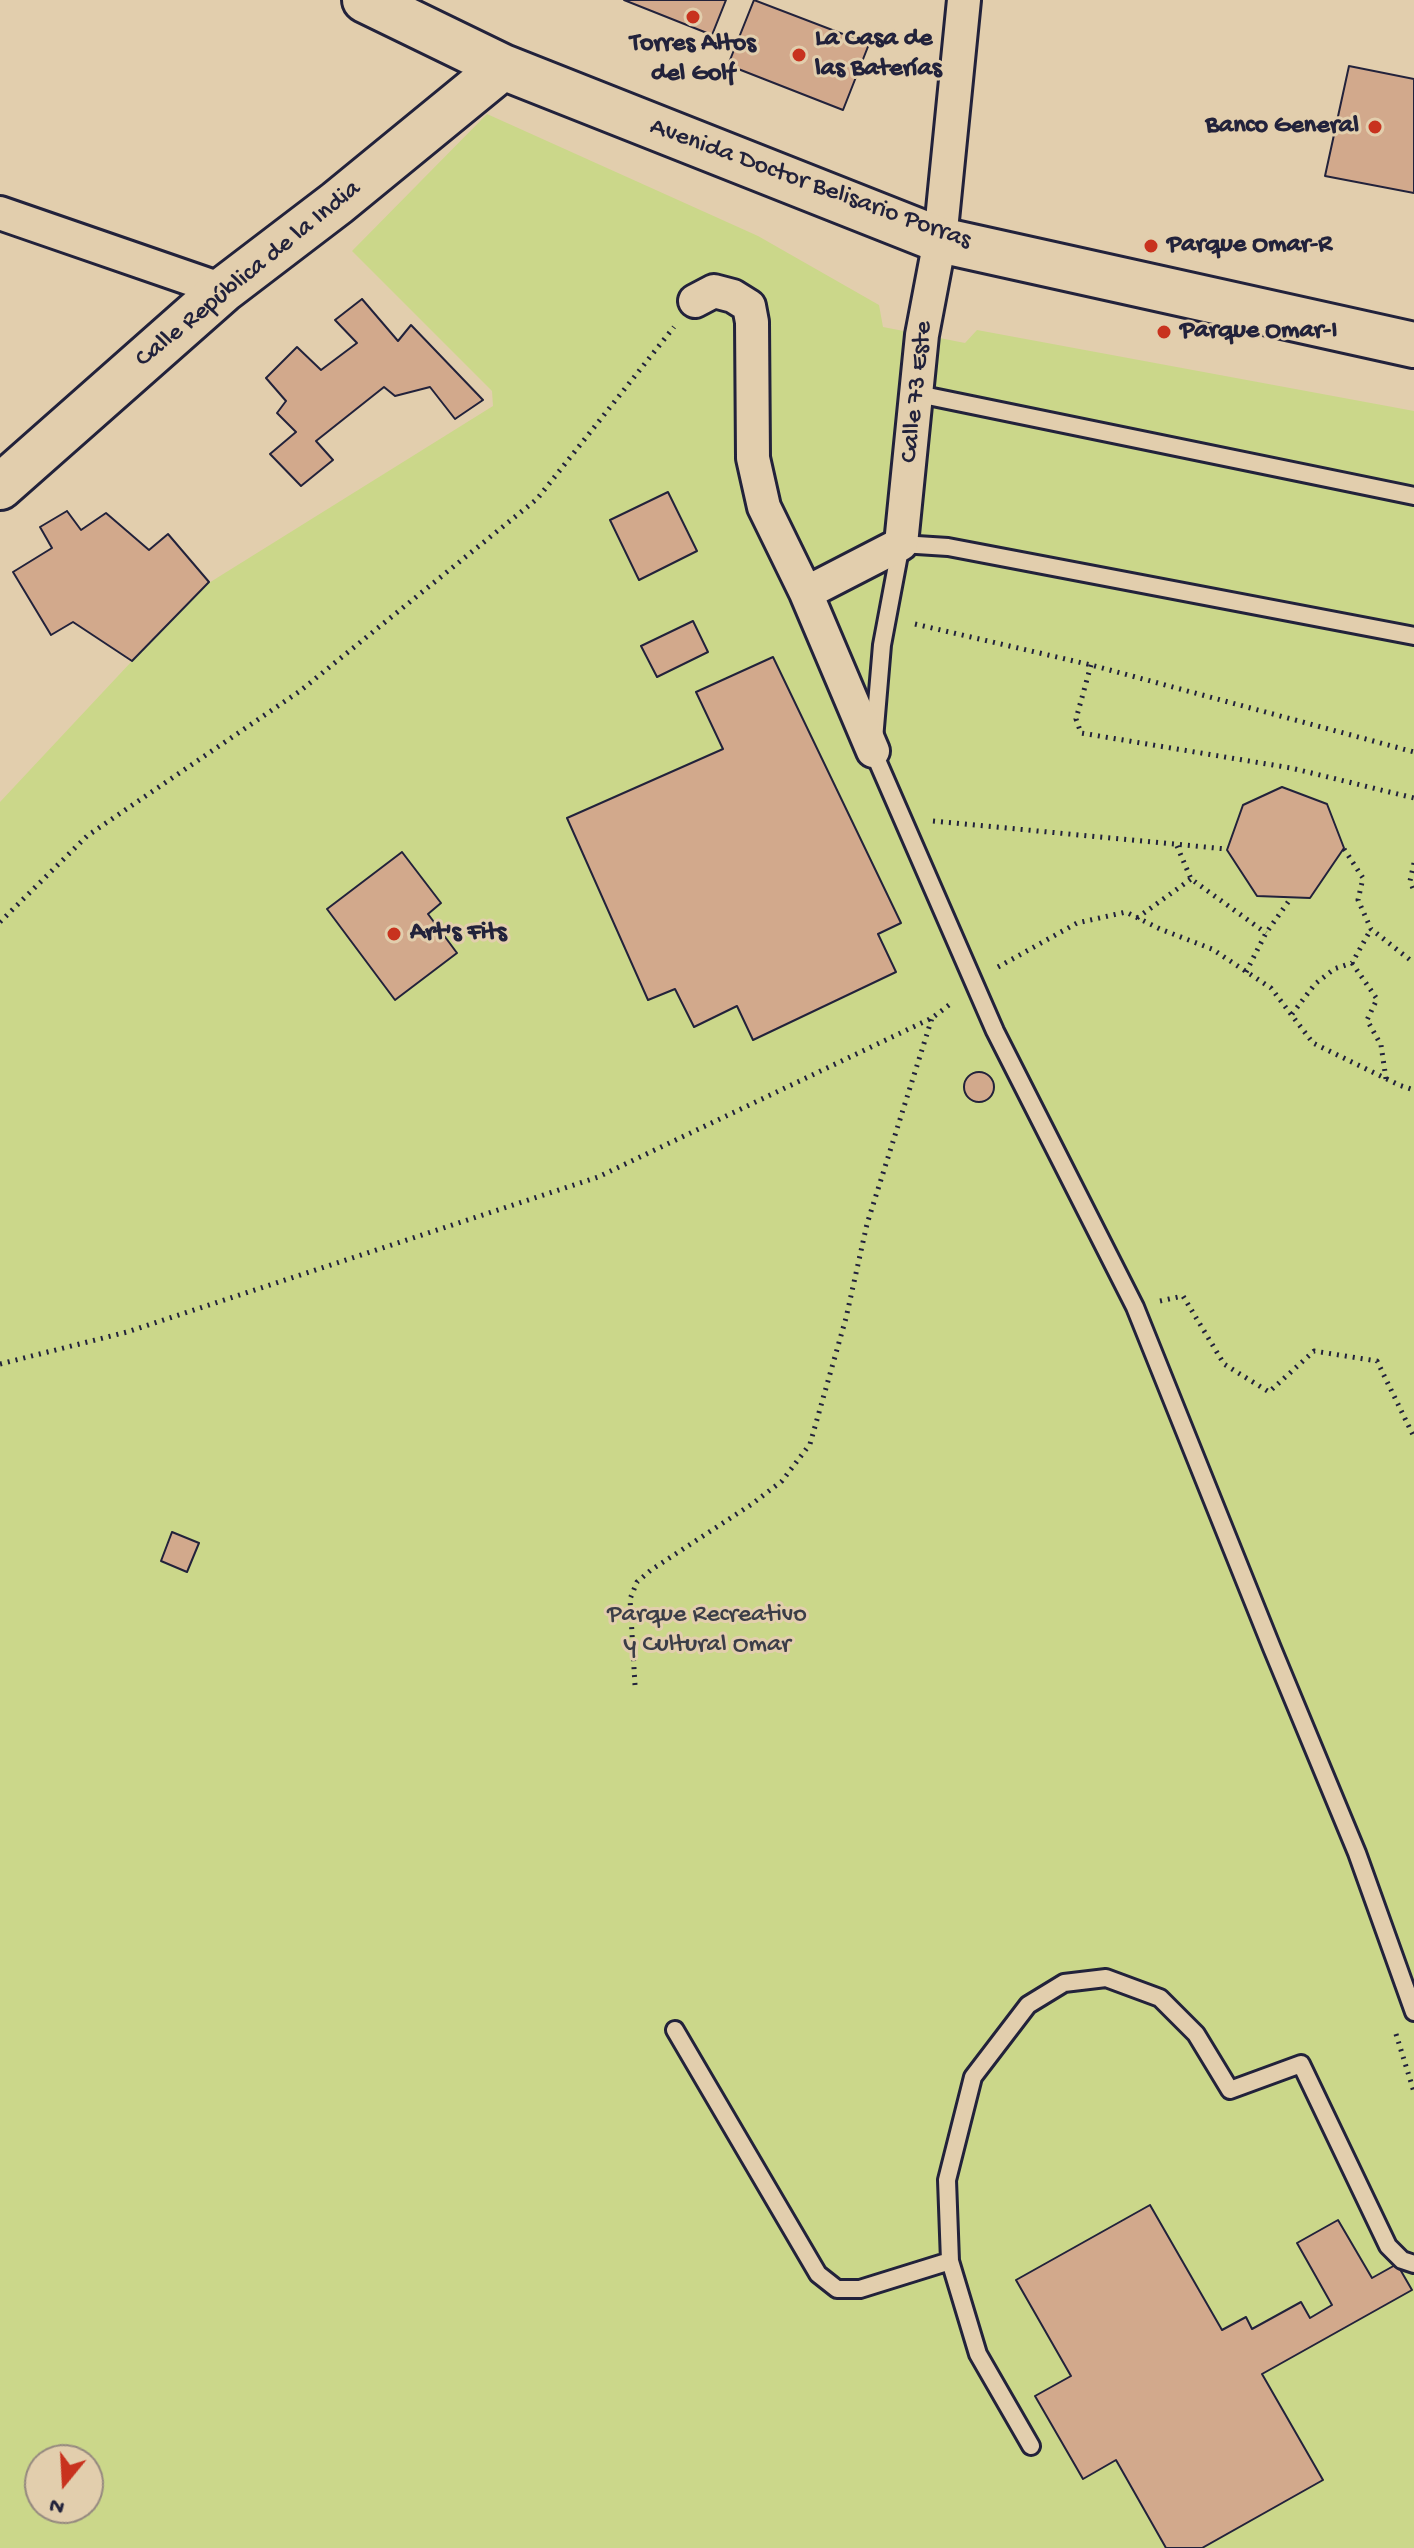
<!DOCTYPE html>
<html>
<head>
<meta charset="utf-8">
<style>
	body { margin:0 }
	#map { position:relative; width:1414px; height:2548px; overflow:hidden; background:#e2cead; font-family:"Gochi Hand",sans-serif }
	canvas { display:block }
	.north { position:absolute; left:24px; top:2444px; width:80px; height:80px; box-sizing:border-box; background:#e2cead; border:2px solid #95897f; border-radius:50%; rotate:198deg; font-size:22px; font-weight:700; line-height:32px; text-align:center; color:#22223b }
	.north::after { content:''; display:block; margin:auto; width:28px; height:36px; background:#c8321e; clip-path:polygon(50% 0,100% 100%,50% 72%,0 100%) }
</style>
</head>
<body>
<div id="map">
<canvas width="1414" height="2548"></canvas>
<div class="north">N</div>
</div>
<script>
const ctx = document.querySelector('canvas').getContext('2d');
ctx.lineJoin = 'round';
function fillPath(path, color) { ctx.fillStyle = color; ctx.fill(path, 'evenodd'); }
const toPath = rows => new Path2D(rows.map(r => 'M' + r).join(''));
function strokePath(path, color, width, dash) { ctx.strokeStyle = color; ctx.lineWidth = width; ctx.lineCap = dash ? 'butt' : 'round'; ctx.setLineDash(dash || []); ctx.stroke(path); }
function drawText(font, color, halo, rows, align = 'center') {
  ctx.font = font + ' "Gochi Hand",sans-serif'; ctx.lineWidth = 6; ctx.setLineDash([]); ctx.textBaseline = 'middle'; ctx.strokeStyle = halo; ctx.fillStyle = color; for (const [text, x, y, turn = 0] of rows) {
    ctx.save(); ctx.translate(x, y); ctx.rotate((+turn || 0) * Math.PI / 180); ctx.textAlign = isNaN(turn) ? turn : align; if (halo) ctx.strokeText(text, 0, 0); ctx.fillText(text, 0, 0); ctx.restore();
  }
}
fillPath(toPath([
	[487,114,758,236,879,305,883,327,965,343,977,330,1414,411,1414,2548,0,2548,0,802,132,661,151,619,493,406,492,391,352,251],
	[40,2460,88,2460,88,2508,40,2508]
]), '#cbd78a');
const building = toPath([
	[624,0,726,0,712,35,624,0],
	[754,0,869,44,843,110,728,65,754,0],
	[1349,66,1414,79,1414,193,1325,176,1349,66],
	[362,299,398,341,411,325,483,400,455,419,430,387,395,396,384,387,316,441,333,460,301,486,270,454,296,432,277,413,286,401,266,378,297,347,321,370,357,343,335,320,362,299],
	[668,492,697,551,639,580,610,520,668,492],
	[67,511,81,530,106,513,149,550,168,534,209,582,132,661,73,622,51,635,13,572,52,548,40,527,67,511],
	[693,621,708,652,657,677,641,646,693,621],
	[773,657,901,923,878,934,896,972,753,1040,737,1006,694,1027,675,989,648,1000,567,818,723,749,696,692,773,657],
	[1282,787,1327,804,1344,848,1310,898,1257,896,1227,850,1243,805,1282,787],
	[402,852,441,903,428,914,457,953,395,1000,327,909,402,852],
	'964 1087a15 15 0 1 1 30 0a15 15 0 1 1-30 0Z',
	[172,1532,199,1543,187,1572,161,1561,172,1532],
	[1150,2205,1222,2330,1246,2317,1252,2329,1301,2302,1310,2318,1332,2305,1297,2243,1338,2220,1372,2278,1397,2264,1412,2290,1262,2374,1323,2480,1202,2548,1166,2548,1116,2460,1083,2479,1035,2396,1071,2376,1016,2280,1150,2205]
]);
fillPath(building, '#d2a98c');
strokePath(building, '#22223b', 2);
const lane = toPath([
	[918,394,1414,496],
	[1414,636,948,547,901,544,882,645,873,751,995,1031,1135,1307,1272,1648,1357,1853,1414,2012],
	[675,2030,818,2274,837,2289,860,2289,950,2261],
	[1031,2446,978,2354,950,2261,947,2180,973,2077,1028,2005,1064,1983,1106,1978,1160,1998,1196,2034,1230,2090,1301,2064,1388,2246,1402,2260,1414,2264]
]);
const street = toPath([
	[0,213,223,290],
	[695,301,714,291,733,296,749,306,752,322,753,458,764,507,806,593,873,751],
	[806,593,901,544,922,335,940,240,964,0]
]);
const secondary = toPath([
	[365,0,503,67,940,240,1414,345],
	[0,487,223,290,337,203,503,67]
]);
strokePath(lane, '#22223b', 22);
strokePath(street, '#22223b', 38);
strokePath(secondary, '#22223b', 50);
strokePath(toPath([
	[915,624,1091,665,1414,752],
	[1091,665,1076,719,1081,733,1291,768,1414,798],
	[933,821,1226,849],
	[1177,846,1191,879,1266,933],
	[1344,849,1363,878,1358,900,1371,929,1414,963],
	[1414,863,1410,881,1414,891],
	[1137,918,1191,879],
	[0,922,87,836,300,691,537,499,674,327],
	[1352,963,1377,999,1367,1020,1381,1045,1386,1079],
	[998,967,1077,923,1126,912,1160,929,1212,949,1271,988,1313,1043,1399,1085,1414,1090],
	[1246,972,1266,933,1291,898],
	[1292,1014,1315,984,1334,969,1352,963,1371,929],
	[1160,1301,1183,1296,1224,1364,1269,1392,1314,1351,1377,1361,1414,1437],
	[0,1364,127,1332,598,1177,932,1018,953,1002],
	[635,1685,630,1599,637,1582,651,1570,752,1504,782,1481,810,1444,846,1318,867,1224,932,1018],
	[1396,2034,1414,2092]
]), '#22223b', 5, [2, 6]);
strokePath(lane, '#e2cead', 16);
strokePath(street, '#e2cead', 32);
strokePath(secondary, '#e2cead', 44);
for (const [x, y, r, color] of [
	[693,17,8,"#c8321e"],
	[799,55,8,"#c8321e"],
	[1375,127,8,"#c8321e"],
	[1151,246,8,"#c8321e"],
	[1164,332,8,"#c8321e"],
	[394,934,8,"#c8321e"]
]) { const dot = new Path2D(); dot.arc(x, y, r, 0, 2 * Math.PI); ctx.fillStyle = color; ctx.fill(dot); strokePath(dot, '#e2cead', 3); }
drawText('bold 26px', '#22223b', '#e2cead', [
	["La Casa de",815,40],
	["las Baterías",815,70],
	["Torres Altos",693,45,"center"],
	["del Golf",693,75,"center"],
	["Banco General",1359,127,"right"],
	["Parque Omar-R",1167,246],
	["Parque Omar-I",1180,332],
	["Art's Fits",410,934]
], 'left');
drawText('26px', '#22223b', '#e2cead', [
	["Avenida Doctor Belisario Porras",810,185,20],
	["Calle República de la India",249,275,-39],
	["Calle 73 Este",918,392,-84]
]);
drawText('26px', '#3b3d47', '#e2cead', [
	["Parque Recreativo",707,1616],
	["y Cultural Omar",707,1646]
]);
</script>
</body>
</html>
